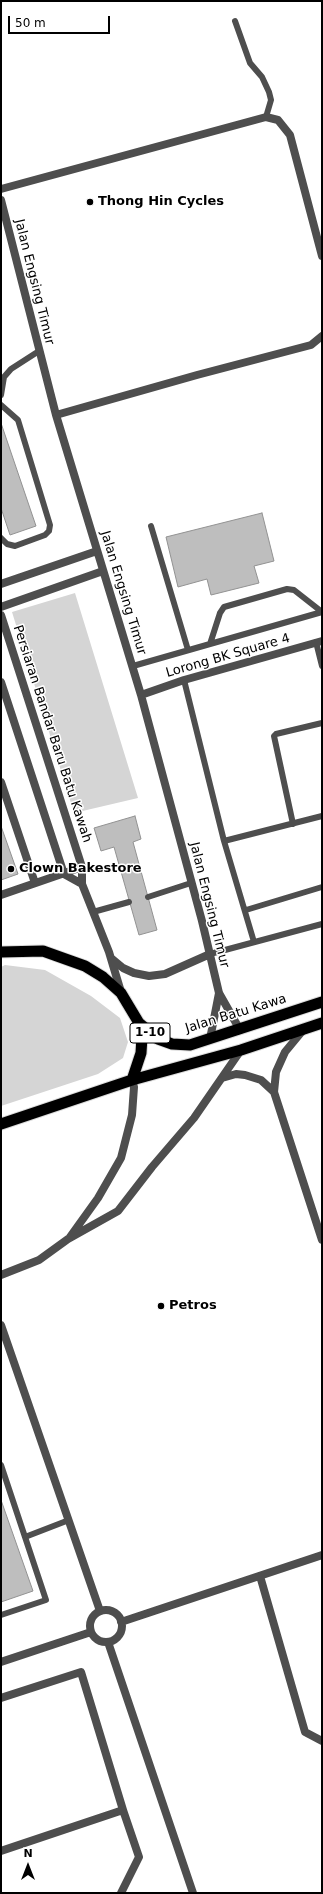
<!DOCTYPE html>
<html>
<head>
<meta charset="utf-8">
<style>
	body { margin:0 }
	#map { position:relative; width:323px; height:1894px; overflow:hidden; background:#fff; font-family:"DejaVu Sans",sans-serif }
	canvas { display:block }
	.frame { position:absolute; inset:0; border:2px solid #000; pointer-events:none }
	.north { position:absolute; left:8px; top:1846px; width:40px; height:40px; -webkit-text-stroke:3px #fff; paint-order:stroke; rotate:0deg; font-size:11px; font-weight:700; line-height:16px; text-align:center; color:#000 }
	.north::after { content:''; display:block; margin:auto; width:14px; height:18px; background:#000; clip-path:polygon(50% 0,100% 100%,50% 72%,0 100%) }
	.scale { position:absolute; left:8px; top:16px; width:102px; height:18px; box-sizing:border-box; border:2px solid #000; border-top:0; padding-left:5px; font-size:12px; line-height:14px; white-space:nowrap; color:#000; -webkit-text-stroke:3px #fff; paint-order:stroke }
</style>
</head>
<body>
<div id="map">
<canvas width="323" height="1894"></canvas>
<div class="frame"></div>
<div class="north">N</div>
<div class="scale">50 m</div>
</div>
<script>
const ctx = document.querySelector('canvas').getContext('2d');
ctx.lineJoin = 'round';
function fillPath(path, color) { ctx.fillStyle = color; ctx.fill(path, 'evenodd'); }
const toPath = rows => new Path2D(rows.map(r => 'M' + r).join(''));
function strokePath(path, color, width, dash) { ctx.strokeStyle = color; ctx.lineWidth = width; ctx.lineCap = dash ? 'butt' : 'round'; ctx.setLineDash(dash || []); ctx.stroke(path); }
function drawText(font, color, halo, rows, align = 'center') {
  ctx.font = font + ' "DejaVu Sans",sans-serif'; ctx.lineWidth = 3; ctx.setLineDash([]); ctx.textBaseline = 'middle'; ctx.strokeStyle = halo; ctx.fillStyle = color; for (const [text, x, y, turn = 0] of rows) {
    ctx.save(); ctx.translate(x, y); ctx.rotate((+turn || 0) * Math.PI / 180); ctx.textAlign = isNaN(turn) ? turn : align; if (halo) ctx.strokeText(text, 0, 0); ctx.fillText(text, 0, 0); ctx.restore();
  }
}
fillPath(toPath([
	[75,593,138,798,74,813,12,612],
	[5,965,45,970,91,996,120,1018,128,1042,123,1058,98,1074,1,1106,1,967]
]), '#d5d5d5');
const building = toPath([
	[1,423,36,526,10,535,1,508,1,423],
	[262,513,274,561,254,566,259,583,211,595,207,579,178,587,166,537,262,513],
	[135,816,141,839,133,842,157,930,139,935,114,847,101,851,94,828,135,816],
	[1,826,18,874,1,880,1,826],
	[1,1500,33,1591,1,1602,1,1500]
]);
fillPath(building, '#bebebe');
strokePath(building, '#929292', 1);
const trunk = toPath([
	[1,952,43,951,85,966,103,977,121,993,139,1023,158,1039,172,1044,190,1045,322,1002],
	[132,1080,141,1053,142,1037,139,1023],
	[1,1124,132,1080,241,1050,322,1023]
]);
strokePath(trunk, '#dbdbdb', 13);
strokePath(toPath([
	[235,21,250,63,262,77,269,92,271,100,266,117],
	[1,395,4,377,11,369,39,351],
	[1,405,18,420,50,525,49,531,45,535,15,546,7,544,1,538],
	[151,526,188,650],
	[316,642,322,666],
	[210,644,220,613,224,607,287,589,294,590,322,612],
	[133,666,322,612],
	[184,680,224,841,254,942],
	[293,824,274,736,276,734,322,723],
	[224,841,322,816],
	[148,897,191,883],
	[246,910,322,887],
	[93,912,129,902],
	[210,954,322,924],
	[1,1465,25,1537,69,1520],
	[1,1615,46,1600,25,1537]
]), '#4e4e4e', 6);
strokePath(toPath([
	[1,189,266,117,278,120,290,135,322,256],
	[1,200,56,415,141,695,202,921,219,993,240,1030],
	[56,415,197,375,311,345,322,336],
	[1,584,97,551],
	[1,607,103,571],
	[1,615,82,867,82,884,109,952,121,992],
	[1,682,64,874,82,884],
	[141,695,184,680,322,641],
	[1,782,35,883],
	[1,895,82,867],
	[111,958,123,968,134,973,149,976,165,974,210,954],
	[304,1029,285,1052,276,1072,274,1092,322,1240],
	[210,1039,219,993],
	[222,1078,236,1074,245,1075,261,1080,274,1092],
	[70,1237,98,1198,121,1158,132,1115,134,1087,132,1080],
	[1,1275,39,1260,68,1239,118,1211,152,1167,194,1118,241,1050],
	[1,1325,100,1611],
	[260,1576,305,1732,322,1741],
	'90 1626a16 16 0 1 1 32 0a16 16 0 1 1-32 0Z',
	[121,1622,322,1555],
	[108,1642,193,1893],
	[1,1662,91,1632],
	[1,1698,81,1672,123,1810,1,1851],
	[121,1893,139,1857,123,1810]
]), '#4e4e4e', 8);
strokePath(trunk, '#000', 11);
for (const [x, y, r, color] of [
	[90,202,4,"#000"],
	[11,869,4,"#000"],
	[161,1306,4,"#000"]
]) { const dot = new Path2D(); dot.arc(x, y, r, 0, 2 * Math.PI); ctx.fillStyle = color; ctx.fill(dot); strokePath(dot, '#fff', 1.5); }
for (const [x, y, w] of [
	[150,1033,40]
]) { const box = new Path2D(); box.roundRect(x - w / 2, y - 10, w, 20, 3); ctx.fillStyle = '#fff'; ctx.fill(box); strokePath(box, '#000', 1); }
drawText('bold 12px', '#000', null, [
	["1-10",150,1033]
]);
drawText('bold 13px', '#000', '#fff', [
	["Thong Hin Cycles",98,202],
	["Clown Bakestore",19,869],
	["Petros",169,1306]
], 'left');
drawText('13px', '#000', '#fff', [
	["Jalan Engsing Timur",34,282,76],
	["Jalan Engsing Timur",123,593,73],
	["Lorong BK Square 4",228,656,-16],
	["Persiaran Bandar Baru Batu Kawah",52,734,72],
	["Jalan Engsing Timur",209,905,76],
	["Jalan Batu Kawa",236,1014,-17]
]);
</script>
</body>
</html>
